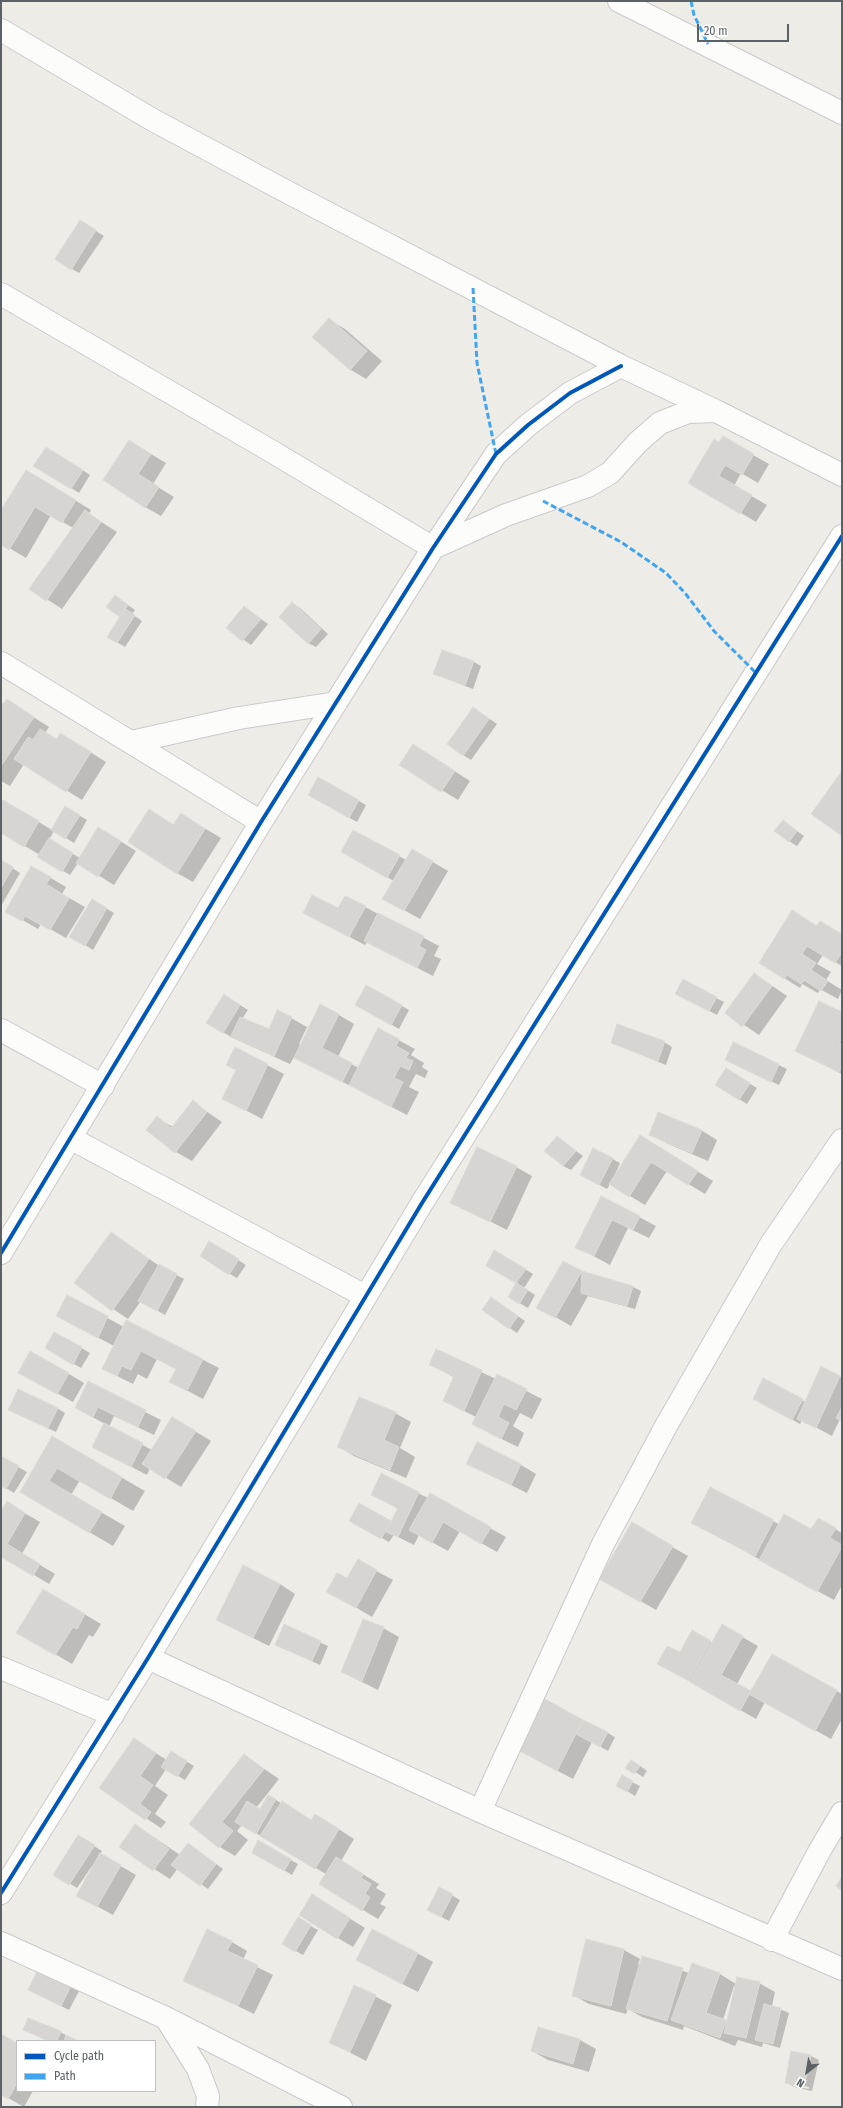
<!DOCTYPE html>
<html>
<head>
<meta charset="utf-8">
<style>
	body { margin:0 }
	#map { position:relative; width:843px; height:2108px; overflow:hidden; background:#edece7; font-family:"Fira Sans Condensed",sans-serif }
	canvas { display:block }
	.frame { position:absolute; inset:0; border:2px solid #5c6166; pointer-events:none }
	.legend { position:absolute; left:16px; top:2040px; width:140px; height:52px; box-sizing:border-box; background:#fff; border:1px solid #bec0c2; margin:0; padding:5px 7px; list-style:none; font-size:12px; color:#5c6166 }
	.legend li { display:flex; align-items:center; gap:8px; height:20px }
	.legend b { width:20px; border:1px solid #bec0c2 }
	.north { position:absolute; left:787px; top:2052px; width:40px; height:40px; -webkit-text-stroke:3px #fff; paint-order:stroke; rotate:211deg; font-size:11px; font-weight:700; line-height:16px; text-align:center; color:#5c6166 }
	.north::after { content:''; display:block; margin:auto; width:14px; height:18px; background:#5c6166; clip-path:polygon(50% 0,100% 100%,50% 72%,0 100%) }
	.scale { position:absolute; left:697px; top:24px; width:92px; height:18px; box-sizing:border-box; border:2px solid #5c6166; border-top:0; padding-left:5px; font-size:12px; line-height:14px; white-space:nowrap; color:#5c6166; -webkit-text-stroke:3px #fff; paint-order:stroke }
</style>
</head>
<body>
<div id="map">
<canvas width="843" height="2108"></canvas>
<div class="frame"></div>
<ul class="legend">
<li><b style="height:5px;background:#0057b8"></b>Cycle path</li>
<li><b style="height:5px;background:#40a5ee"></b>Path</li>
</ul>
<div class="north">N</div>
<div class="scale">20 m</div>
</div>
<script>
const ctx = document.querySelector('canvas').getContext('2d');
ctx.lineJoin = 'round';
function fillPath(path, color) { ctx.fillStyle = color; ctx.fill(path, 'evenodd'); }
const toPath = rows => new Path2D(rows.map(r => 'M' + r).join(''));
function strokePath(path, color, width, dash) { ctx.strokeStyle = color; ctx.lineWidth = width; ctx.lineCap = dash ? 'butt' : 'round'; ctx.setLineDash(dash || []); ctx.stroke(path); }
fillPath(toPath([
	[88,226,104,236,79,273,72,269],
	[329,320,345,329,382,361,366,379,351,370,313,337],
	[723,438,769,464,758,483,741,473,734,486,767,505,756,522,689,482],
	[129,441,166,463,153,484,174,497,161,516,145,507],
	[54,452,90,475,79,493,35,465],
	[42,480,91,510,89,514,117,532,62,609,31,589,73,528,51,515,26,558,1,543,1,512],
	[115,596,135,610,132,614,142,621,125,647,108,637,121,617],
	[293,604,300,608,328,634,316,647,308,643],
	[244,607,268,624,251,645,227,628],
	[474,662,481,666,473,689,434,674],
	[7,700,49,727,45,733,57,740,76,743,106,762,82,800,24,764,10,786,1,781,1,702,4,705],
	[481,713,497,724,471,760,463,755],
	[414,745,470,781,458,800,401,765],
	[318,778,366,805,357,822,309,795],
	[4,801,52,830,65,807,87,820,74,843,54,831,49,840,80,858,114,837,136,851,114,885,78,863,70,875,39,857,40,855,1,832,1,806],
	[149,810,174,825,181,814,221,838,193,882,177,873],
	[783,821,804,836,797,846,789,841],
	[354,831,406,860,412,850,448,871,420,919,384,899,394,881,358,861],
	[1,861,20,873,1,906],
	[32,867,66,887,62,894,85,907,66,938,41,924,38,929,7,911],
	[92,900,114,913,93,950,71,936],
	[365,907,439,946,434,956,441,959,433,976,367,942,365,945,304,913],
	[818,927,842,935,842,966,823,955,817,964,831,972,826,980,842,990,838,999,820,989,818,993,802,984,800,988,760,963],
	[755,974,787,996,759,1035,726,1013],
	[367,986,409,1010,399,1029,356,1004],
	[684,998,716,998,724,1002,717,1015],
	[232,1000,248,1010,242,1019,269,1031,291,1018,307,1027,299,1044,301,1045,320,1005,339,1015,354,1024,338,1057,359,1068,378,1029,415,1049,411,1055,424,1063,422,1067,428,1071,425,1078,416,1074,409,1087,419,1092,407,1115,294,1057,290,1064,231,1037,208,1023],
	[842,1013,842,1074,797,1051],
	[664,1042,672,1047,666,1065,612,1043],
	[734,1043,787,1069,779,1085,734,1064],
	[235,1048,284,1074,262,1119,223,1098,237,1070],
	[734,1074,757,1088,747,1104,716,1085],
	[193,1102,222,1122,192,1161,176,1152,148,1130,157,1118,173,1127],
	[701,1130,717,1140,708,1161,666,1143,650,1134],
	[641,1136,713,1181,705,1194,667,1171,645,1205,610,1184,607,1189,589,1179,594,1149,620,1163,616,1172,617,1173],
	[557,1137,583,1156,571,1170,563,1166],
	[516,1167,532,1176,507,1230,452,1202],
	[601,1197,656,1226,649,1238,628,1228,610,1265,577,1247],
	[112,1233,158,1265,184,1279,165,1315,141,1301,128,1319,75,1283],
	[217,1247,246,1265,237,1278,230,1274],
	[495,1251,533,1274,524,1288,535,1295,528,1308,509,1297,518,1283,487,1265],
	[564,1262,582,1272,633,1287,641,1291,635,1309,588,1296,571,1326,538,1307],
	[67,1296,124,1327,127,1321,219,1368,203,1399,171,1382,177,1369,157,1359,147,1379,138,1374,133,1384,103,1369,114,1346,57,1316],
	[492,1298,525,1321,517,1333,483,1310],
	[55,1333,90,1353,81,1368,46,1348],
	[436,1351,496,1379,497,1376,542,1399,532,1419,520,1413,513,1426,524,1433,518,1447,489,1433,476,1417,444,1401,455,1378,430,1364],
	[821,1368,842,1378,842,1421,840,1419,832,1436,802,1420,800,1424,762,1403,764,1380,806,1402],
	[69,1374,84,1383,73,1402,35,1381],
	[88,1383,161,1420,154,1435,114,1416,109,1427,152,1450,188,1427,211,1441,181,1487,150,1468,147,1475,93,1447,105,1424,76,1408],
	[57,1408,65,1413,56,1432,17,1414],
	[395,1413,411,1422,400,1448,415,1457,406,1478,354,1456,339,1447],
	[53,1438,145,1491,133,1511,80,1480,71,1495,125,1526,113,1546,21,1492],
	[1,1457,27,1472,14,1493,1,1485],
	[468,1464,521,1465,536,1474,527,1493],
	[381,1475,428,1498,430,1494,506,1537,497,1552,460,1531,448,1551,419,1535,414,1545,394,1535,389,1542,350,1520,359,1505,392,1523,398,1509,372,1494],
	[7,1503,40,1522,22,1554,55,1574,49,1584,1,1555,1,1513],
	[818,1519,842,1533,842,1585,834,1600,693,1523,773,1521,780,1525,812,1531],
	[632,1524,688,1556,656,1610,601,1578],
	[358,1561,393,1580,372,1617,328,1591,347,1580],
	[280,1584,295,1594,269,1646,233,1628],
	[59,1599,101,1624,93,1637,89,1635,72,1664,18,1632],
	[284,1626,328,1646,320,1665,276,1645],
	[723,1626,758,1646,737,1684,751,1692,772,1655,842,1694,842,1719,831,1739,765,1702,756,1719,658,1663,680,1654,693,1632,713,1643],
	[383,1628,399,1637,378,1690,342,1672],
	[545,1700,615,1737,608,1751,592,1742,573,1779,535,1759],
	[134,1740,167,1760,171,1752,194,1766,185,1780,166,1769,155,1786,168,1795,155,1814,166,1822,161,1828,100,1788],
	[244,1755,279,1779,256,1808,260,1810,269,1796,312,1821,331,1824,354,1839,341,1861,379,1884,376,1888,386,1894,380,1904,386,1907,378,1919,320,1884,326,1874,242,1825,237,1831,248,1840,235,1856,220,1847,190,1824],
	[639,1765,647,1771,643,1777,627,1767],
	[622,1777,640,1786,635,1796,617,1785],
	[136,1825,180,1855,196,1849,223,1869,208,1889,178,1868,170,1879,120,1847],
	[86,1841,102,1851,100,1854,136,1875,113,1915,93,1904,93,1867,92,1866,77,1888,55,1874],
	[259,1842,298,1864,292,1875,253,1852],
	[439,1888,460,1900,449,1921,436,1914],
	[328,1905,365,1928,353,1947,338,1938],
	[298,1919,318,1930,303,1955,283,1944],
	[586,1941,624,1950,640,1959,638,1964,640,1965,642,1957,689,1973,720,1974,736,1984,759,1983,775,1992,772,2006,789,2013,780,2048,763,2043,762,2047,738,2040,735,2046,684,2026,683,2030,642,2017,628,2009,626,2014,589,2004,573,1995],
	[734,1986,736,1987,727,2022,723,2020],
	[232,1942,247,1951,243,1960,273,1975,254,2014,184,1980],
	[417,1953,433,1962,418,1992,373,1969],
	[355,1986,392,2005,366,2061,330,2042],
	[71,1987,79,1991,69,2010,29,1990],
	[539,2028,580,2040,596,2049,589,2072,548,2060,532,2051],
	[24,2030,60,2032,76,2041,48,2041],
	[1,2037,17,2044,17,2091,33,2091,24,2107,1,2094],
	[811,2056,819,2060,812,2091,794,2087,786,2082],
	[793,2084,809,2087,809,2089,793,2086]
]), '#0003');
const building = toPath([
	[80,220,96,230,71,270,55,259,80,220],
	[329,318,367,351,350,370,312,337,329,318],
	[723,436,754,454,742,475,725,465,719,476,752,495,740,514,688,483,714,439,719,442,723,436],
	[129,440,151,454,138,474,159,487,145,508,103,480,129,440],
	[46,447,83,470,71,489,33,466,46,447],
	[26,470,76,500,62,523,35,507,9,550,1,545,1,510,26,470],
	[85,510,101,522,46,601,29,589,85,510],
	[115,595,128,605,120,617,106,607,115,595],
	[292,602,321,629,308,644,279,617,292,602],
	[244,606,261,619,242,641,226,628,244,606],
	[125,609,135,615,117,643,107,637,125,609],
	[442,650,474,661,465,685,433,674,442,650],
	[7,699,34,717,1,766,1,703,3,704,7,699],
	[473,707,489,719,463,756,447,744,473,707],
	[40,729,57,739,60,733,91,752,66,792,14,759,28,737,33,740,40,729],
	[413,744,455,771,441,792,399,765,413,744],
	[842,771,842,836,811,814,842,771],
	[318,777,359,800,349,818,308,795,318,777],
	[3,800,39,821,24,847,1,833,1,804,3,800],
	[65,806,80,815,65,839,51,830,65,806],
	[149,809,173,825,181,813,205,829,177,874,128,842,149,809],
	[783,820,797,831,789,842,774,831,783,820],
	[98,827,121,841,98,877,76,863,98,827],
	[353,830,400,855,387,878,341,852,353,830],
	[49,838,73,853,62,872,37,857,49,838],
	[412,849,433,861,404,911,382,899,412,849],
	[1,860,13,867,1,888,1,860],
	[31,866,51,877,46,884,69,898,50,930,25,916,22,921,5,912,31,866],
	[312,895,338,908,345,896,366,906,349,937,303,913,312,895],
	[92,899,107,908,85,946,69,937,92,899],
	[792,910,817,926,820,921,842,934,842,952,835,963,807,946,802,954,816,963,811,970,828,981,821,991,804,980,801,984,787,975,784,979,759,963,792,910],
	[378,913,424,936,419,946,426,950,417,968,364,941,378,913],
	[754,973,772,986,742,1027,725,1013,754,973],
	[683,979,717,997,709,1011,675,994,683,979],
	[366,985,402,1005,391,1025,355,1005,366,985],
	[224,994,240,1005,223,1033,206,1023,224,994],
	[819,1001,842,1012,842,1037,839,1043,842,1044,842,1066,839,1072,795,1051,819,1001],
	[320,1004,339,1014,322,1048,352,1063,342,1082,294,1058,320,1004],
	[277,1010,292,1017,274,1056,231,1036,240,1017,269,1029,277,1010],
	[617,1024,665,1041,658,1061,611,1043,617,1024],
	[378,1028,399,1039,396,1046,409,1053,406,1058,413,1061,409,1070,400,1066,394,1078,403,1082,391,1107,349,1085,378,1028],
	[733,1042,779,1064,771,1082,725,1060,733,1042],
	[235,1047,268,1064,246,1111,222,1099,236,1070,226,1065,235,1047],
	[726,1068,750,1083,739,1100,715,1085,726,1068],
	[193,1100,207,1112,175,1153,146,1130,157,1116,171,1128,193,1100],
	[658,1112,702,1130,692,1153,649,1135,658,1112],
	[640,1135,698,1171,688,1185,651,1162,629,1197,609,1184,640,1135],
	[557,1136,576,1151,563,1166,544,1151,557,1136],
	[477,1147,517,1166,490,1222,450,1203,477,1147],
	[593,1148,613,1158,599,1185,580,1175,593,1148],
	[601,1196,640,1216,633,1230,612,1220,594,1256,575,1248,601,1196],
	[111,1232,149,1259,112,1311,74,1283,111,1232],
	[209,1241,239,1259,229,1275,200,1256,209,1241],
	[494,1250,526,1269,516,1283,486,1266,494,1250],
	[563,1261,582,1271,555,1318,536,1308,563,1261],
	[159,1264,177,1274,157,1311,138,1301,159,1264],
	[582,1271,633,1286,627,1306,581,1293,582,1271],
	[516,1283,528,1290,519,1304,508,1297,516,1283],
	[67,1295,108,1316,98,1338,56,1316,67,1295],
	[491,1297,518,1316,509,1329,482,1310,491,1297],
	[126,1320,203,1359,187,1391,169,1382,176,1369,141,1351,131,1370,122,1366,117,1376,102,1369,126,1320],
	[54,1332,82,1347,73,1365,45,1348,54,1332],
	[436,1349,482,1370,464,1411,443,1401,454,1376,429,1365,436,1349],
	[30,1351,69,1373,57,1394,18,1373,30,1351],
	[821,1366,840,1376,816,1428,797,1419,821,1366],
	[497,1374,527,1389,516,1410,504,1404,498,1417,509,1423,501,1439,472,1424,497,1374],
	[763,1378,803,1399,792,1420,753,1399,763,1378],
	[88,1381,146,1410,138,1427,98,1407,93,1417,75,1408,88,1381],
	[18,1389,58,1408,48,1428,8,1410,18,1389],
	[359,1397,396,1412,384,1440,399,1447,390,1470,337,1447,359,1397],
	[842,1407,842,1422,836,1418,842,1407],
	[172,1417,196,1431,165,1479,142,1464,172,1417],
	[104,1423,143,1443,131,1467,92,1447,104,1423],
	[52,1436,122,1477,110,1499,57,1468,49,1481,102,1512,89,1533,20,1492,52,1436],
	[477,1442,521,1464,511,1485,466,1464,477,1442],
	[1,1456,19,1466,6,1489,1,1486,1,1456],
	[381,1473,419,1492,398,1537,386,1532,398,1508,371,1495,381,1473],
	[710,1487,774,1520,755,1556,691,1523,710,1487],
	[430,1493,491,1527,481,1544,443,1522,432,1543,409,1530,430,1493],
	[7,1501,25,1513,7,1544,40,1564,33,1576,1,1557,1,1511,7,1501],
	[359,1503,391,1521,381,1539,349,1521,359,1503],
	[784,1514,811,1529,818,1518,836,1528,830,1538,842,1545,842,1547,817,1592,759,1560,784,1514],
	[632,1522,673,1546,640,1602,599,1579,632,1522],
	[358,1559,377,1570,356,1608,326,1592,337,1573,347,1578,358,1559],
	[243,1565,280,1584,253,1638,216,1620,243,1565],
	[43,1589,85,1614,77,1629,73,1627,55,1655,16,1633,43,1589],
	[363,1619,384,1627,362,1681,341,1672,363,1619],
	[284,1624,321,1641,312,1661,275,1645,284,1624],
	[722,1624,743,1636,721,1675,751,1691,740,1711,690,1682,722,1624],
	[692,1630,711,1641,689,1681,657,1664,667,1646,680,1652,692,1630],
	[772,1654,837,1690,815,1731,749,1694,772,1654],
	[545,1699,583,1720,557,1771,518,1750,545,1699],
	[583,1720,608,1732,600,1747,576,1734,583,1720],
	[134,1738,156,1753,140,1776,153,1785,140,1804,151,1812,145,1820,99,1788,134,1738],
	[171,1751,187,1761,177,1777,161,1767,171,1751],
	[244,1754,264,1769,222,1822,233,1831,219,1848,189,1824,244,1754],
	[631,1760,640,1766,634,1774,625,1768,631,1760],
	[622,1775,633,1781,627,1792,616,1786,622,1775],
	[268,1795,276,1799,256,1834,235,1822,247,1801,260,1809,268,1795],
	[282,1801,311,1820,315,1814,339,1829,315,1869,260,1836,282,1801],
	[135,1824,169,1849,153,1871,119,1847,135,1824],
	[78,1835,95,1845,69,1885,53,1875,78,1835],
	[258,1840,291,1859,284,1871,252,1853,258,1840],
	[188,1843,216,1864,200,1886,171,1865,188,1843],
	[100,1853,121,1865,97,1907,76,1896,100,1853],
	[336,1857,363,1874,361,1878,371,1884,365,1894,370,1897,362,1911,319,1884,336,1857],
	[842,1876,842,1891,836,1886,842,1876],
	[439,1887,453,1894,441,1917,427,1910,439,1887],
	[312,1894,350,1918,337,1939,299,1915,312,1894],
	[298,1917,311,1925,295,1952,282,1944,298,1917],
	[207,1929,232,1941,227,1951,258,1965,238,2006,183,1981,207,1929],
	[372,1929,418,1953,402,1984,356,1960,372,1929],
	[586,1939,624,1949,611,2006,572,1996,586,1939],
	[642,1956,683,1968,667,2021,626,2009,642,1956],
	[692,1963,720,1973,706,2013,726,2020,720,2038,671,2020,692,1963],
	[38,1969,71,1986,61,2006,28,1990,38,1969],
	[737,1977,760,1982,746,2038,724,2033,737,1977],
	[354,1985,376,1995,350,2052,329,2043,354,1985],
	[764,2004,781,2008,773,2044,755,2040,764,2004],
	[28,2018,61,2031,57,2041,49,2041,23,2030,28,2018],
	[538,2027,580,2039,573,2064,531,2051,538,2027],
	[1,2034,17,2043,17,2083,8,2099,1,2095,1,2034],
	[66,2035,79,2041,64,2041,66,2035],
	[791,2051,811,2055,804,2087,785,2083,791,2051]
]);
fillPath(building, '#d6d5d2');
strokePath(building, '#dddbd6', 1);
const minor = toPath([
	[619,1,842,113],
	[1,30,153,120,291,194,621,366,716,411,842,475],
	[1,294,271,451,433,548,506,515,588,486,610,473,638,442,660,423,688,412,716,411],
	[1,663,261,822],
	[131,742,239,718,336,703],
	[1,1030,103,1086],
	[70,1138,365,1296],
	[1,1253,261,822,433,548,496,454,528,425,570,393,621,366],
	[148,1658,480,1811,842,1969],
	[1,1668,113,1715],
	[480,1811,603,1544,666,1426,771,1244,842,1140],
	[1,1893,148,1658,422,1203,842,536],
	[772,1940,820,1850,842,1813],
	[1,1943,166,2018,341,2107],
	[166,2018,198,2069,208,2096,207,2107]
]);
strokePath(minor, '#cacaca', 24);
strokePath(minor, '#fcfcfb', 22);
strokePath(toPath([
	[691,1,694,15,708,44],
	[473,288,477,363,496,454],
	[543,501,621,542,666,573,685,593,714,631,756,673]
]), '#40a5ee', 3, [6, 3]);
strokePath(toPath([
	[1,1253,261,822,433,548,496,454,528,425,570,393,621,366],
	[1,1893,148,1658,422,1203,842,536]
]), '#0057b8', 4);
</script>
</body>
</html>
